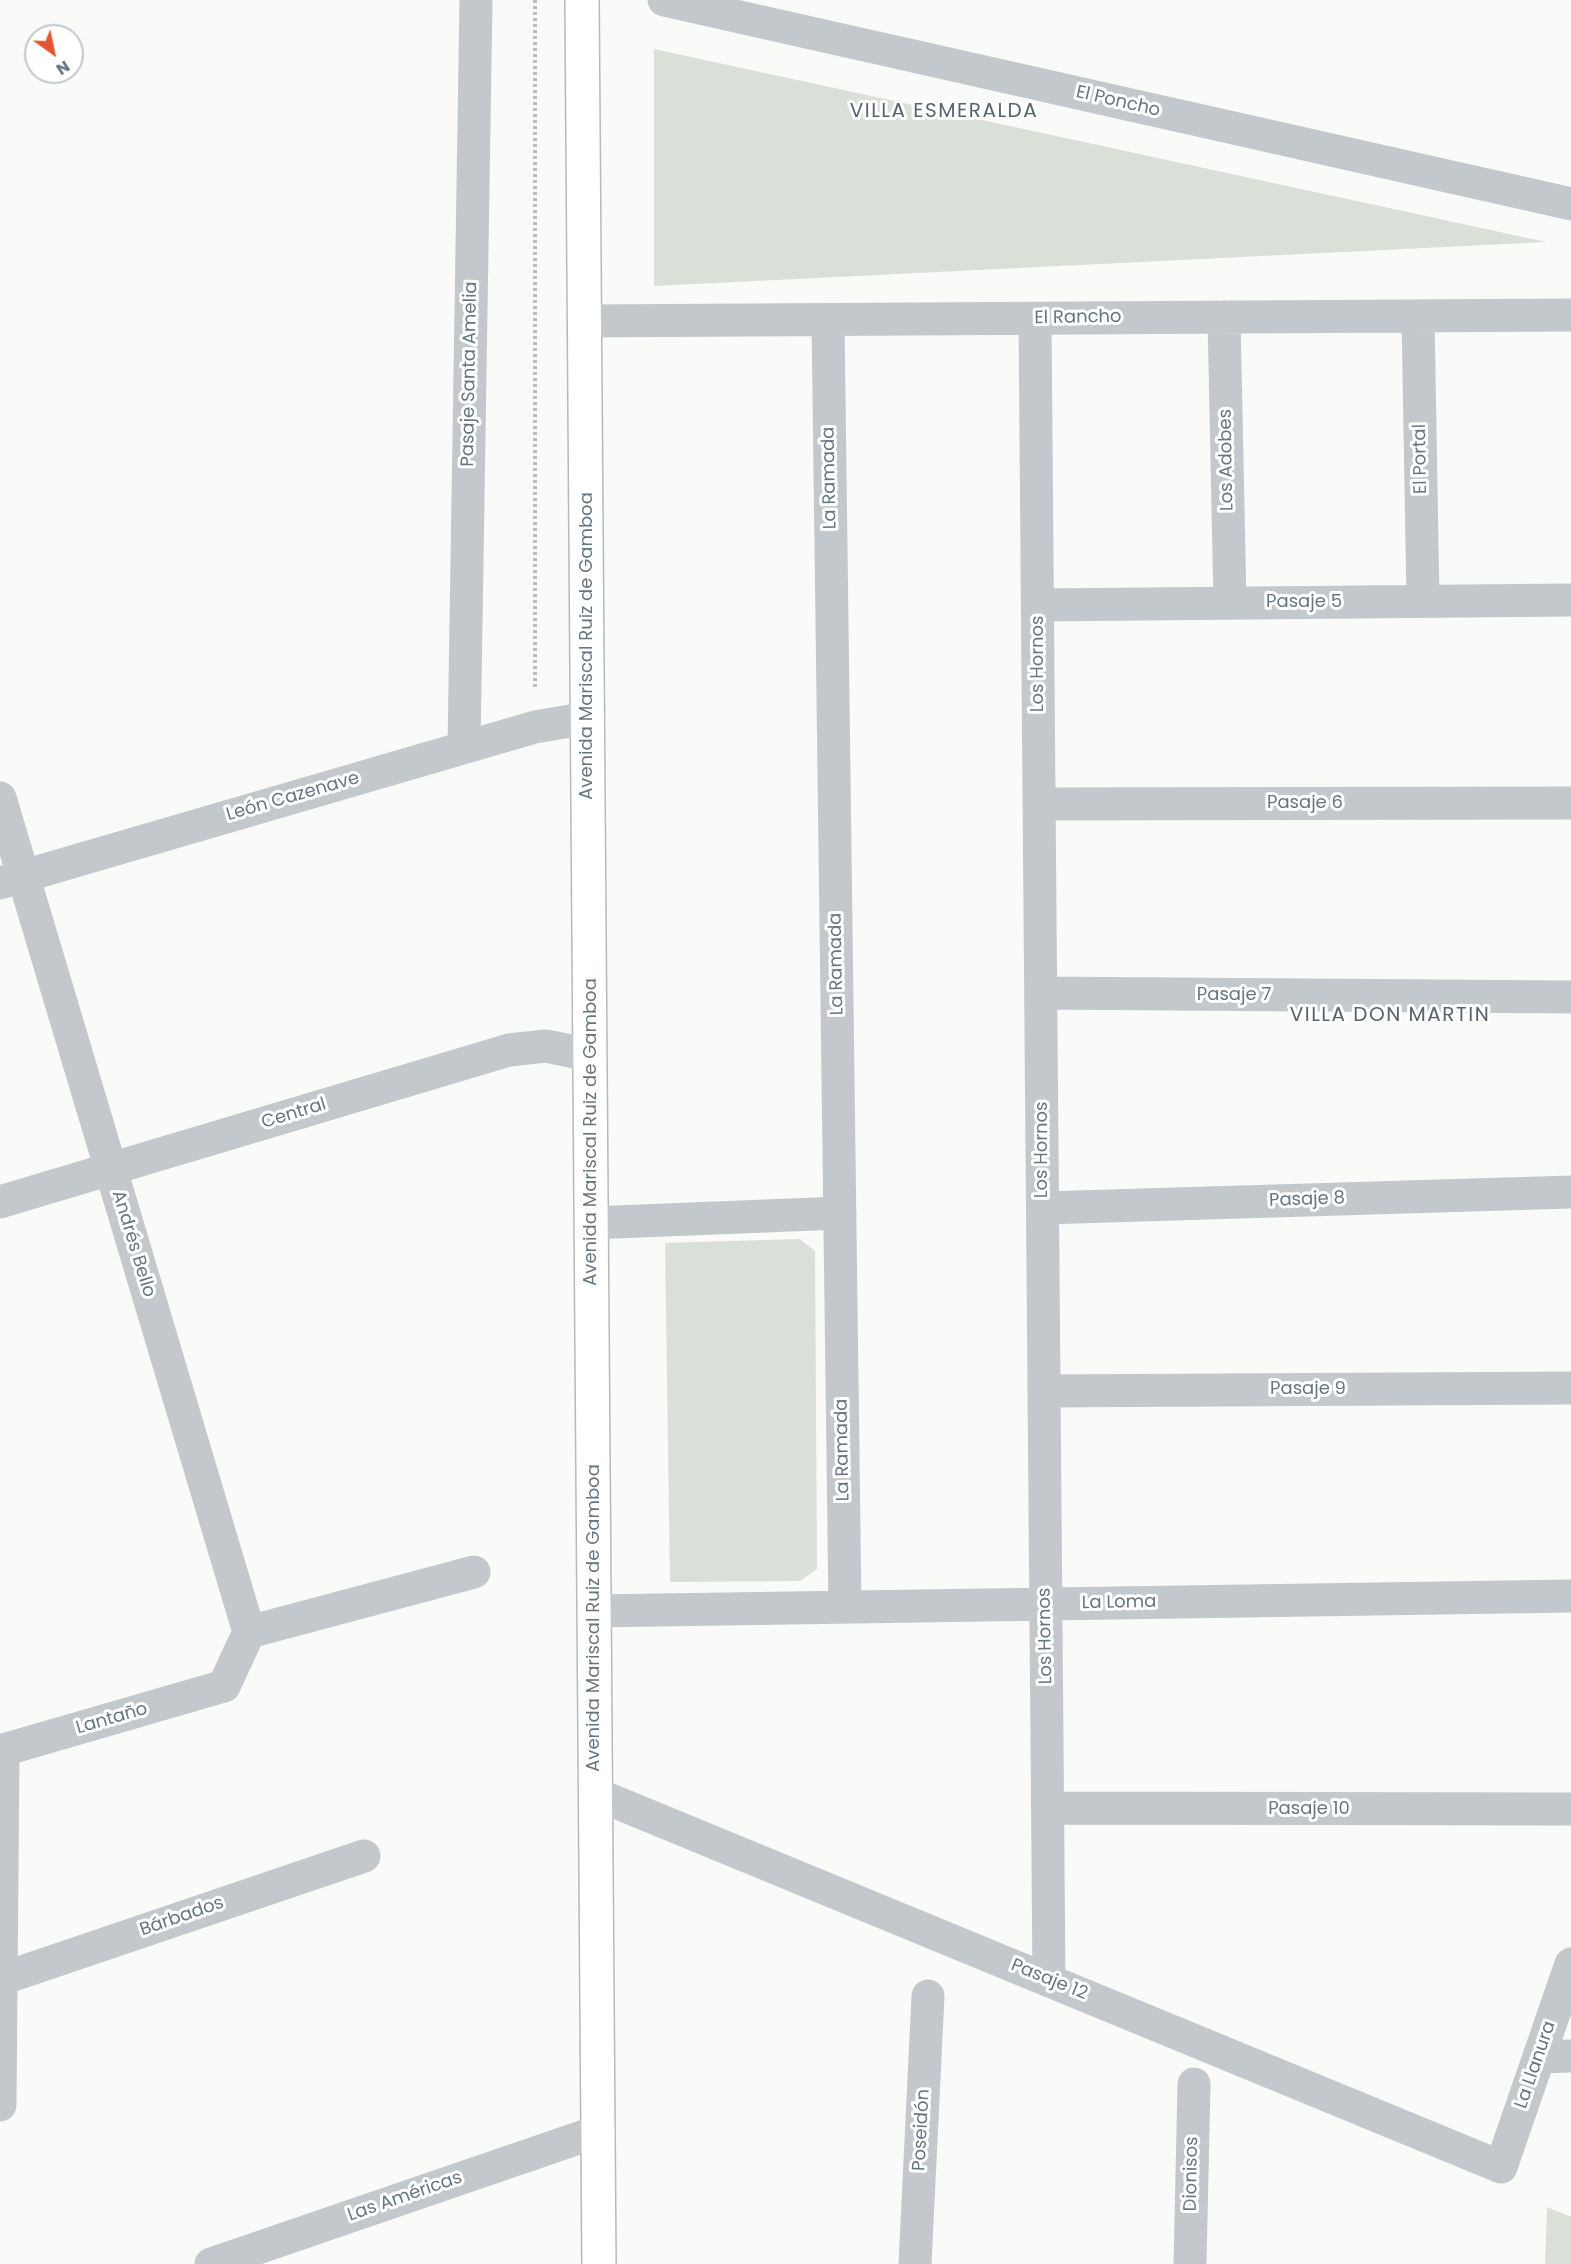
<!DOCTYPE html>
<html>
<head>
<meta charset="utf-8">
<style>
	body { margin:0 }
	#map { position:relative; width:1571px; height:2264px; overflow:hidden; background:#fafaf8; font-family:Poppins,sans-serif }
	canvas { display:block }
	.north { position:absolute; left:24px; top:24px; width:60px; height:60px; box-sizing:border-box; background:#fff; border:2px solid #c1c8cd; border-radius:50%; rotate:147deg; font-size:16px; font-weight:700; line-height:24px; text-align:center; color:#657683 }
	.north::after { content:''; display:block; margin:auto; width:21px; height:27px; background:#e4572e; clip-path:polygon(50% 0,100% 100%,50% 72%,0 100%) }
</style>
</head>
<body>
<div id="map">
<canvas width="1571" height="2264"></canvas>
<div class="north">N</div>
</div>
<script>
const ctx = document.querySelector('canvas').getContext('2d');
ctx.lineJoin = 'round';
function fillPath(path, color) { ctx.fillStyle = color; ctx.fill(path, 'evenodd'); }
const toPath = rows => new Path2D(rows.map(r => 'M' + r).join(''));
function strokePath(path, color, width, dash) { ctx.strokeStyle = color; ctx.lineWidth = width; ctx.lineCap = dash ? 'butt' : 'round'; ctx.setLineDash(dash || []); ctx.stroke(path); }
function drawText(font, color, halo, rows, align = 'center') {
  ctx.font = font + ' Poppins,sans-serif'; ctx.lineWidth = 6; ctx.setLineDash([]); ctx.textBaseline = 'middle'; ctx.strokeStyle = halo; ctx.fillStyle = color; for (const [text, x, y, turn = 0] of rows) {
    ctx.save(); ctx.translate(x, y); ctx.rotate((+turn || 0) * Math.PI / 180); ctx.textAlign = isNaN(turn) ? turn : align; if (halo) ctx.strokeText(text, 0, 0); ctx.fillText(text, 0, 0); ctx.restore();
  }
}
fillPath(toPath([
	[654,49,1546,242,654,286],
	[800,1239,815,1251,817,1569,800,1581,670,1582,665,1243],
	[1547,2207,1571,2217,1571,2264,1545,2264]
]), '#dadfd7');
const major = toPath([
	[582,0,599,2264]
]);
strokePath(major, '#b5babe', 36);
strokePath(toPath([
	[535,0,535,687]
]), '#bbbfc2', 4, [3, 3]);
strokePath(toPath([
	[664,0,1571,204],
	[1418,316,1423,601],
	[1224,317,1230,603],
	[1035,319,1049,1981],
	[828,320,845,1607],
	[585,321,1571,315],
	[1038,605,1571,600],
	[464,747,476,0],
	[0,798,249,1632,224,1686,0,1751],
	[1039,804,1571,803],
	[0,883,535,727,588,718],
	[1041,993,1571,997],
	[0,1202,509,1050,546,1046,590,1055],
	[1043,1208,1571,1192],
	[591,1223,840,1213],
	[1044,1391,1571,1388],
	[594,1611,1571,1596],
	[249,1632,474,1572],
	[596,1794,1501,2167,1571,1964],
	[1048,1808,1571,1809],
	[1,1979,364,1856],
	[1540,2057,1571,2056],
	[0,2105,3,1751],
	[211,2264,599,2131],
	[915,2264,928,1996],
	[1190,2264,1194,2084]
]), '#c3c8cc', 33);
strokePath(major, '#fff', 33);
drawText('18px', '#657683', '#fff', [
	["El Poncho",1118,102,13],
	["El Rancho",1078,318,-1],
	["Pasaje Santa Amelia",470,374,-89],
	["El Portal",1421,459,-91],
	["Los Adobes",1227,460,-91],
	["La Ramada",830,478,-91],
	["Pasaje 5",1304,602],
	["Avenida Mariscal Ruiz de Gamboa",587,646,-90],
	["Los Hornos",1038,664,-90],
	["León Cazenave",293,797,-16],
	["Pasaje 6",1305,803],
	["La Ramada",837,964,-91],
	["Pasaje 7",1234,995],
	["Central",294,1114,-17],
	["Avenida Mariscal Ruiz de Gamboa",591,1132,-90],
	["Los Hornos",1042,1150,-90],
	["Pasaje 8",1307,1200,-2],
	["Andrés Bello",133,1244,73],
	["Pasaje 9",1308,1389],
	["La Ramada",843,1450,-91],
	["La Loma",1119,1603,-1],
	["Avenida Mariscal Ruiz de Gamboa",594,1618,-90],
	["Los Hornos",1046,1636,-91],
	["Lantaño",112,1719,-16],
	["Pasaje 10",1309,1809],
	["Bárbados",182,1917,-19],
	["Pasaje 12",1049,1980,22],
	["La Llanura",1536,2065,-71],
	["Poseidón",922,2130,-87],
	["Dionisos",1192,2174,-89],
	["Las Américas",405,2197,-19]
]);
ctx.letterSpacing = '1.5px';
drawText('20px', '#57646e', '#fff', [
	["VILLA ESMERALDA",944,112],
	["VILLA DON MARTIN",1390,1016]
]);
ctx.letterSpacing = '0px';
</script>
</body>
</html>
